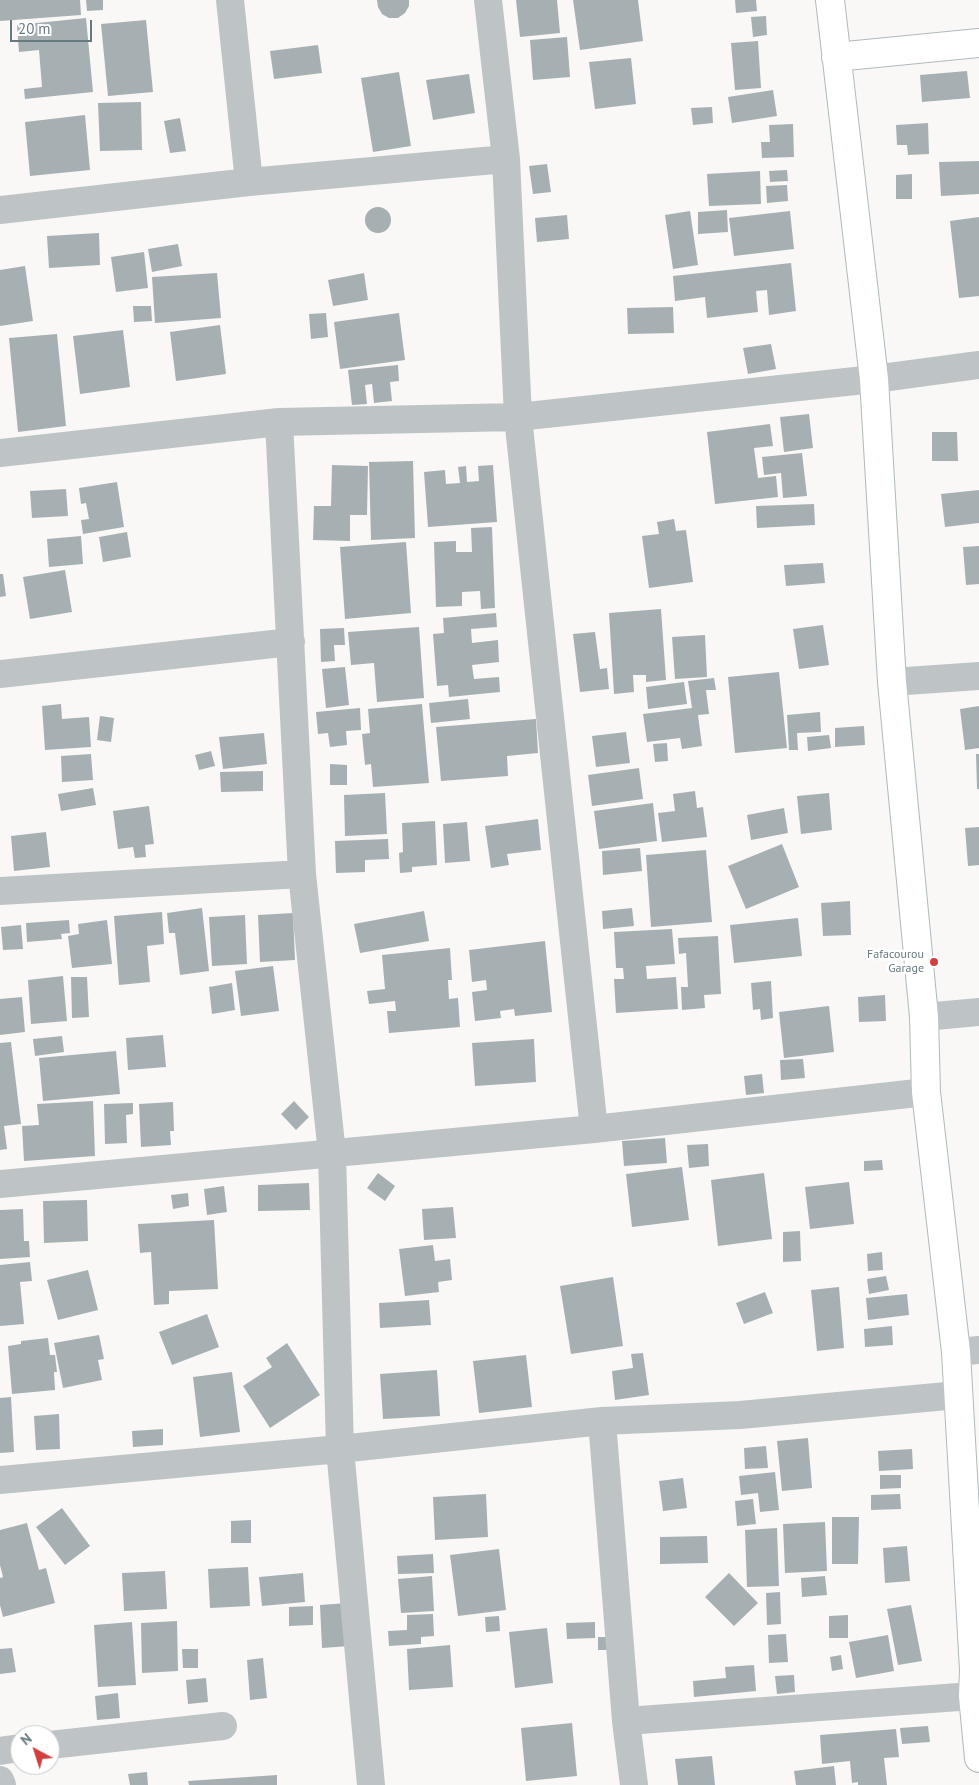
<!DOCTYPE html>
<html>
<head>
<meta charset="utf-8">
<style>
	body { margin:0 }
	#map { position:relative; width:979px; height:1785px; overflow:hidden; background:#f9f8f7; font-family:"PT Sans",sans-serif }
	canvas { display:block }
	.north { position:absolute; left:10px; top:1725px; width:50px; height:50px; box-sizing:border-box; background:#fff; border:1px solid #c2cacb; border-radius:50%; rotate:320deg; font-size:14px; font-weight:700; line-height:20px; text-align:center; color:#667a7e }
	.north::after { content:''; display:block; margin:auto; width:18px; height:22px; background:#d13f40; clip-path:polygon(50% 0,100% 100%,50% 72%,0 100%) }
	.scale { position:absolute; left:10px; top:20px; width:82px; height:22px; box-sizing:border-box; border:2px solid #667a7e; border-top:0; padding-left:6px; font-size:15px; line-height:18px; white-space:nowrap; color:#667a7e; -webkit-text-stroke:4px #fff; paint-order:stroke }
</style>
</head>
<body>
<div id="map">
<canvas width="979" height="1785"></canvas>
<div class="north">N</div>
<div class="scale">20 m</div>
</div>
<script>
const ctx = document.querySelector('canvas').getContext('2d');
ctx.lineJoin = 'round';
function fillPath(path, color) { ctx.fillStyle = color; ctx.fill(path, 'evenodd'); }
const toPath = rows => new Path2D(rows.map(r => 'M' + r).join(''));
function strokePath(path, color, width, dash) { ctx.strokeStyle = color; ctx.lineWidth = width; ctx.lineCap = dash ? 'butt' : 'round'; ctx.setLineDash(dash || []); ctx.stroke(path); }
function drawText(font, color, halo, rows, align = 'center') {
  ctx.font = font + ' "PT Sans",sans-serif'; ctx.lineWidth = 5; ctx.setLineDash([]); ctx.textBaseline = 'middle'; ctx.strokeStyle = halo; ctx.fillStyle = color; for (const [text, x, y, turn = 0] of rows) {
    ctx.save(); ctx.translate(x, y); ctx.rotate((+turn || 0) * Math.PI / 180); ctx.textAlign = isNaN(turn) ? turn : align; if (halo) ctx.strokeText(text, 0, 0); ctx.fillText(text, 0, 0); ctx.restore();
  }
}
fillPath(toPath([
	[0,0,80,0,81,15,0,21],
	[86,0,103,0,103,10,87,11],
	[377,0,409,0,409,6,405,13,398,18,389,18,382,14,378,7],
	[516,0,557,0,560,33,520,37],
	[573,0,638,0,643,41,580,50],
	[735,0,756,0,757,11,736,13],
	[766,16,767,35,753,37,751,17],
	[86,18,93,92,25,99,24,89,42,87,39,50,19,52,17,25],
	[146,20,153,92,108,96,101,24],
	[567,37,570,77,533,80,530,40],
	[758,41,761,88,735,90,731,43],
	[318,45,322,73,274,79,270,51],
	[631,58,636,104,595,109,589,62],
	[967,71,970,98,922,102,920,75],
	[399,72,411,146,373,152,361,78],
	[469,74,475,113,433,120,426,80],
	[773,90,777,116,732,123,728,97],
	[141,102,142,150,100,151,98,103],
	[712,107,713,123,693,125,691,108],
	[85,115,90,170,30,176,25,122],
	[180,118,186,151,170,153,164,121],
	[928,123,929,154,908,155,907,145,897,145,896,125],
	[793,124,794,157,762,158,761,142,770,142,769,125],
	[979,161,979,194,941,196,939,162],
	[547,164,551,192,533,194,529,166],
	[787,170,788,181,770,182,769,171],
	[760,171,761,204,709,206,707,174],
	[912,174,912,199,896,199,896,175],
	[787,185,788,201,767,203,766,186],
	'365 220a13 13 0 1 1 26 0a13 13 0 1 1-26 0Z',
	[727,210,728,232,698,234,698,212],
	[690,211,698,265,673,269,665,215],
	[790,211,794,249,734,256,729,218],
	[567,215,569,239,537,242,535,218],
	[979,217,979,296,959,298,950,221],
	[99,233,100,265,49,268,47,236],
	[178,244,182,266,152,272,148,249],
	[144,252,148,288,116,292,111,257],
	[791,263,796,311,769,315,767,290,756,291,758,312,707,318,705,297,675,301,673,276],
	[25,266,33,321,0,326,0,270],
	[217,273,221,318,155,323,152,277],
	[364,273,368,300,333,306,328,280],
	[133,306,151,306,152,321,134,322],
	[673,307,674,333,628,334,627,308],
	[326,313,328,337,311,339,309,314],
	[399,313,405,360,340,369,334,322],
	[220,325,226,374,176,381,170,332],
	[123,330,130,387,80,394,73,336],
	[57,334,66,426,18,432,9,338],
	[771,344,776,369,748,374,743,348],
	[398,365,399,381,390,382,392,401,374,403,372,384,365,385,367,404,352,405,348,370],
	[809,414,813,448,784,452,780,417],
	[770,424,773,446,754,448,758,478,776,476,778,497,715,504,707,432],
	[932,432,957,432,958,461,932,461],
	[802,453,807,496,783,498,781,473,764,475,762,457],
	[413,461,415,538,371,540,369,462],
	[332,465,368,466,367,515,350,515,350,541,313,540,314,506,331,506],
	[493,465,497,522,428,527,424,472,445,470,446,484,460,483,458,467,466,466,467,482,479,481,478,466],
	[117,482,124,527,83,534,81,520,89,519,86,503,81,504,79,488],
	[66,489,68,516,32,518,30,491],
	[979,490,979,523,945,527,941,494],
	[814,504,815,525,757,528,756,506],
	[674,519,676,531,686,530,693,582,649,588,642,536,659,534,657,522],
	[492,527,495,608,481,609,480,591,462,592,462,606,436,607,434,542,456,541,456,552,472,552,471,528],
	[127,532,131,557,103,562,99,537],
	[81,536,83,564,49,567,47,539],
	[406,542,411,613,345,619,340,547],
	[979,546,979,584,966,585,963,547],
	[823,563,825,583,786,586,784,565],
	[65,570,72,612,30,619,23,577],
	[0,574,3,574,6,596,0,597],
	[661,609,666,680,646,682,646,675,633,675,634,692,614,694,609,613],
	[496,613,497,627,471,629,472,643,498,640,499,662,472,665,474,679,499,677,500,692,449,697,448,685,437,686,433,634,444,633,443,618],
	[823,625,829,665,799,669,793,629],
	[419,627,424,698,377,702,374,663,351,665,348,632],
	[344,628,345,645,334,645,335,661,321,662,320,629],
	[595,632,600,669,607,668,609,689,580,692,573,634],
	[705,635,707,677,675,679,672,637],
	[345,667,349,705,326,708,322,669],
	[779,672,787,748,735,753,728,677],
	[714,678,716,690,706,690,709,714,698,715,702,746,682,749,680,738,647,742,643,714,692,708,688,681],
	[684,682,687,704,648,709,646,687],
	[468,699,470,719,431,723,429,703],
	[61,704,62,719,89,717,91,747,45,750,42,706],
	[422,704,429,783,373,787,371,764,365,765,362,734,370,733,368,709],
	[979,706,979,748,965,750,960,709],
	[360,708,361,730,346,731,347,745,330,747,328,733,318,734,316,712],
	[820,712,821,732,797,733,798,750,789,750,787,715],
	[100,716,114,718,111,742,97,740],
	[536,719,538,753,507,756,508,776,441,781,436,727],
	[864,726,865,745,835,747,835,728],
	[626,732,630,763,596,767,592,736],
	[264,733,267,764,223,769,219,737],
	[829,735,831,748,808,751,807,737],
	[667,743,668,761,655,762,653,744],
	[211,751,215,766,199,770,195,755],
	[91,754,93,780,62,782,61,756],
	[976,754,979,754,979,789,977,789],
	[330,764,347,765,347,785,330,785],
	[639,768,643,799,592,806,588,775],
	[263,771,263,791,221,792,220,772],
	[93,788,96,805,61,811,58,794],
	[695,791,697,808,703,807,707,837,662,842,658,813,675,811,673,794],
	[385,793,387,834,345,836,344,795],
	[829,793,832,830,801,834,797,796],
	[653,803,657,841,599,849,594,811],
	[149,806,154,844,145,845,146,857,135,858,133,847,118,849,113,811],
	[784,808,788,833,751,840,747,815],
	[538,819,541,850,507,854,509,865,491,868,485,826],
	[435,821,437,865,412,867,412,872,400,873,399,853,403,852,402,823],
	[467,822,470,861,445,863,443,824],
	[979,827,979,865,968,866,965,828],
	[46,832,50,867,14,871,11,836],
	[388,839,389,859,365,860,365,872,336,873,335,841],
	[782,844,799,887,746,909,728,866],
	[640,848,642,871,603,875,602,851],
	[706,850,712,922,651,927,646,855],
	[850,901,851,935,823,936,821,903],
	[202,908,209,971,180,975,175,933,169,933,167,913],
	[632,908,634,926,603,929,602,911],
	[424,911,429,941,360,953,354,924],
	[162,912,164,944,147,946,150,982,119,985,114,916],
	[293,913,295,960,260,962,258,915],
	[245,915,247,964,212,966,209,917],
	[798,918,802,956,734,963,730,925],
	[69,920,70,933,61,934,62,939,27,942,26,923],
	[107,920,112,964,72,968,68,936,79,934,78,924],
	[21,925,23,949,3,950,1,927],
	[672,929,675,964,646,966,647,979,676,977,678,1009,616,1013,614,979,624,979,623,968,616,968,614,932],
	[718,936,721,994,704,995,705,1008,682,1010,681,987,688,987,686,953,679,954,678,938],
	[545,941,552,1012,515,1016,514,1009,500,1011,501,1018,475,1021,472,992,487,990,486,980,472,982,469,950],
	[450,948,452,980,448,980,449,999,458,998,460,1027,389,1033,387,1011,396,1011,395,1001,369,1004,367,991,385,989,382,955],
	[273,966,279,1011,241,1016,235,971],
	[63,976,67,1021,31,1024,28,980],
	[71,977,87,977,89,1017,72,1018],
	[771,981,773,1018,761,1020,760,1009,753,1010,751,983],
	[232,983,235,1010,212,1014,209,987],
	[885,995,886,1021,859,1022,858,997],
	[22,997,25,1032,0,1035,0,999],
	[829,1006,834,1052,784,1058,779,1012],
	[163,1035,166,1067,128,1070,126,1038],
	[62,1036,64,1052,35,1056,33,1039],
	[534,1039,536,1082,475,1086,472,1043],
	[11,1042,21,1124,4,1126,7,1149,0,1150,0,1043],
	[116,1051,120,1094,43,1101,39,1058],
	[803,1059,805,1078,781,1080,780,1060],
	[762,1074,764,1093,746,1095,744,1076],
	[93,1101,95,1156,24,1161,22,1126,39,1125,37,1104],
	[294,1101,309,1117,296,1130,281,1114],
	[173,1102,174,1131,170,1131,171,1145,141,1147,139,1104],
	[133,1103,133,1114,126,1115,127,1143,105,1144,104,1104],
	[665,1138,667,1163,624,1166,622,1141],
	[708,1144,709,1166,689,1168,687,1145],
	[882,1160,883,1170,864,1171,864,1161],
	[682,1167,689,1220,632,1227,626,1174],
	[378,1173,395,1186,385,1201,367,1188],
	[764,1173,772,1239,718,1246,711,1180],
	[849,1182,854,1224,810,1229,805,1187],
	[309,1183,310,1210,258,1211,258,1185],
	[224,1186,227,1212,207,1215,204,1189],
	[188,1193,189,1206,173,1209,171,1195],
	[87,1200,88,1241,44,1243,43,1201],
	[453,1207,456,1238,424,1240,422,1209],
	[23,1209,24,1241,29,1241,30,1257,0,1259,0,1210],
	[214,1220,218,1289,169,1291,169,1304,154,1305,151,1252,140,1253,138,1224],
	[800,1231,801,1261,783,1262,783,1232],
	[433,1245,435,1261,450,1259,452,1280,438,1282,439,1292,405,1296,399,1249],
	[882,1252,883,1270,868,1271,867,1254],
	[30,1262,32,1281,20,1282,24,1324,0,1326,0,1265],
	[88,1270,98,1310,58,1320,47,1280],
	[886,1276,889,1290,869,1294,867,1279],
	[613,1277,623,1346,571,1354,560,1286],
	[839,1287,844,1348,817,1351,811,1290],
	[765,1292,773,1313,744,1324,736,1303],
	[907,1294,909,1315,868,1320,866,1298],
	[429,1300,431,1325,380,1328,379,1303],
	[207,1314,219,1347,172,1365,159,1332],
	[892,1326,893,1345,865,1347,864,1329],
	[99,1335,104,1359,98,1360,102,1380,63,1388,54,1343],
	[48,1338,50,1355,55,1355,57,1372,54,1372,55,1390,12,1394,8,1346,21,1344,21,1341],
	[287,1343,320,1395,270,1428,243,1386,272,1367,266,1358],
	[643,1353,649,1395,615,1400,612,1371,633,1368,631,1354],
	[526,1355,532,1407,479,1413,473,1361],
	[437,1370,440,1416,383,1419,380,1374],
	[232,1372,240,1432,200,1437,193,1377],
	[11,1397,14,1452,0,1453,0,1398],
	[59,1414,60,1449,36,1450,34,1416],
	[163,1429,163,1445,133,1447,132,1431],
	[808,1438,812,1488,782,1491,777,1441],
	[766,1446,768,1468,745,1469,744,1448],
	[912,1449,913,1469,879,1471,878,1451],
	[775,1472,779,1510,760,1512,758,1493,741,1495,739,1476],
	[880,1475,901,1475,901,1488,880,1489],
	[683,1478,687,1508,663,1511,659,1481],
	[486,1494,488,1537,435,1540,433,1497],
	[900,1494,901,1509,871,1510,871,1495],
	[753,1499,756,1524,737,1526,735,1501],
	[62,1508,90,1546,65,1565,36,1527],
	[832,1517,859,1517,858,1564,832,1564],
	[251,1520,251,1543,231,1543,231,1521],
	[825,1522,827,1571,785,1573,783,1524],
	[27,1523,39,1570,46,1568,55,1603,3,1617,0,1605,0,1578,3,1577,0,1565,0,1530],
	[777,1528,779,1586,747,1587,745,1530],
	[707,1536,708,1563,660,1564,660,1537],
	[907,1546,910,1581,885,1583,883,1548],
	[499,1549,506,1610,458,1616,450,1555],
	[433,1554,434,1573,398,1574,397,1556],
	[248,1567,250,1606,210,1608,208,1569],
	[165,1571,167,1609,124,1611,122,1573],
	[303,1573,305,1602,262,1606,259,1577],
	[729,1573,758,1603,734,1626,705,1597],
	[432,1576,434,1611,401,1613,398,1579],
	[825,1576,827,1595,802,1597,801,1578],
	[780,1592,781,1624,767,1625,766,1593],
	[347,1603,350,1646,322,1648,320,1605],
	[911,1605,922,1661,898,1665,887,1609],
	[313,1606,313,1625,289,1626,289,1607],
	[433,1614,434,1636,421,1637,421,1644,389,1646,388,1631,407,1630,407,1615],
	[848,1615,848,1638,829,1638,829,1616],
	[499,1616,500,1631,486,1632,485,1617],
	[177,1621,178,1671,142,1673,141,1623],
	[132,1622,136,1685,98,1687,94,1625],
	[595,1622,595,1638,567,1639,566,1623],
	[547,1628,553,1683,515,1688,509,1632],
	[786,1634,788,1662,769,1663,768,1635],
	[888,1635,894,1671,856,1678,849,1642],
	[598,1637,613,1637,612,1650,598,1650],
	[450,1645,453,1687,409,1690,407,1649],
	[12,1648,16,1672,0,1674,0,1649],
	[182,1649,198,1649,198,1668,183,1668],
	[841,1655,843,1669,832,1671,830,1657],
	[263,1658,267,1698,250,1700,247,1660],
	[754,1665,756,1691,694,1697,693,1681,726,1678,725,1667],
	[794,1675,795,1692,777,1694,775,1676],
	[206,1678,208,1702,188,1704,186,1680],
	[118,1693,120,1718,97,1720,95,1696],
	[572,1723,577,1776,526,1781,521,1728],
	[928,1726,930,1742,902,1744,900,1728],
	[896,1729,899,1757,884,1758,887,1785,858,1785,858,1782,852,1783,850,1761,822,1764,820,1735],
	[712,1756,715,1785,678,1785,675,1759],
	[834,1766,836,1785,796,1785,794,1771],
	[147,1772,148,1785,130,1785,128,1774],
	[277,1775,277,1785,189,1785,188,1781]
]), '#a6b0b3');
const secondary = toPath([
	[830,0,874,379,892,682,924,1017,926,1092,956,1352,974,1670,973,1696,979,1758],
	[836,57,979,43]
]);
strokePath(secondary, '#b1b9bb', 30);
strokePath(toPath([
	[230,0,249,182],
	[488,0,506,159,518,417,594,1129],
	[0,210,249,182,506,159],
	[279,422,302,874,332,1153,340,1449,371,1785],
	[0,453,279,422,518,417,874,379,979,365],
	[0,674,291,642],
	[892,682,979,676],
	[0,891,302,874],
	[924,1017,979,1012],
	[0,1184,594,1129,926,1092],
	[956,1352,979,1350],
	[602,1421,626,1721,634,1785],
	[0,1480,340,1449,602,1421,740,1415,958,1395],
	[626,1721,973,1696],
	[50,1745,223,1726],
	[0,1751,20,1748],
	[0,1780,2,1785]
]), '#bec4c6', 28);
strokePath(secondary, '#fff', 28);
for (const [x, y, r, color] of [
	[934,962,5,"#d13f40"]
]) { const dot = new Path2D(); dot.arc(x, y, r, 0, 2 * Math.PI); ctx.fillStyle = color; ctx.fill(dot); strokePath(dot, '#fff', 2); }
drawText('12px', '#667a7e', '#fff', [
	["Fafacourou",924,955],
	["Garage",924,969]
], 'right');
</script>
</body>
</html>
